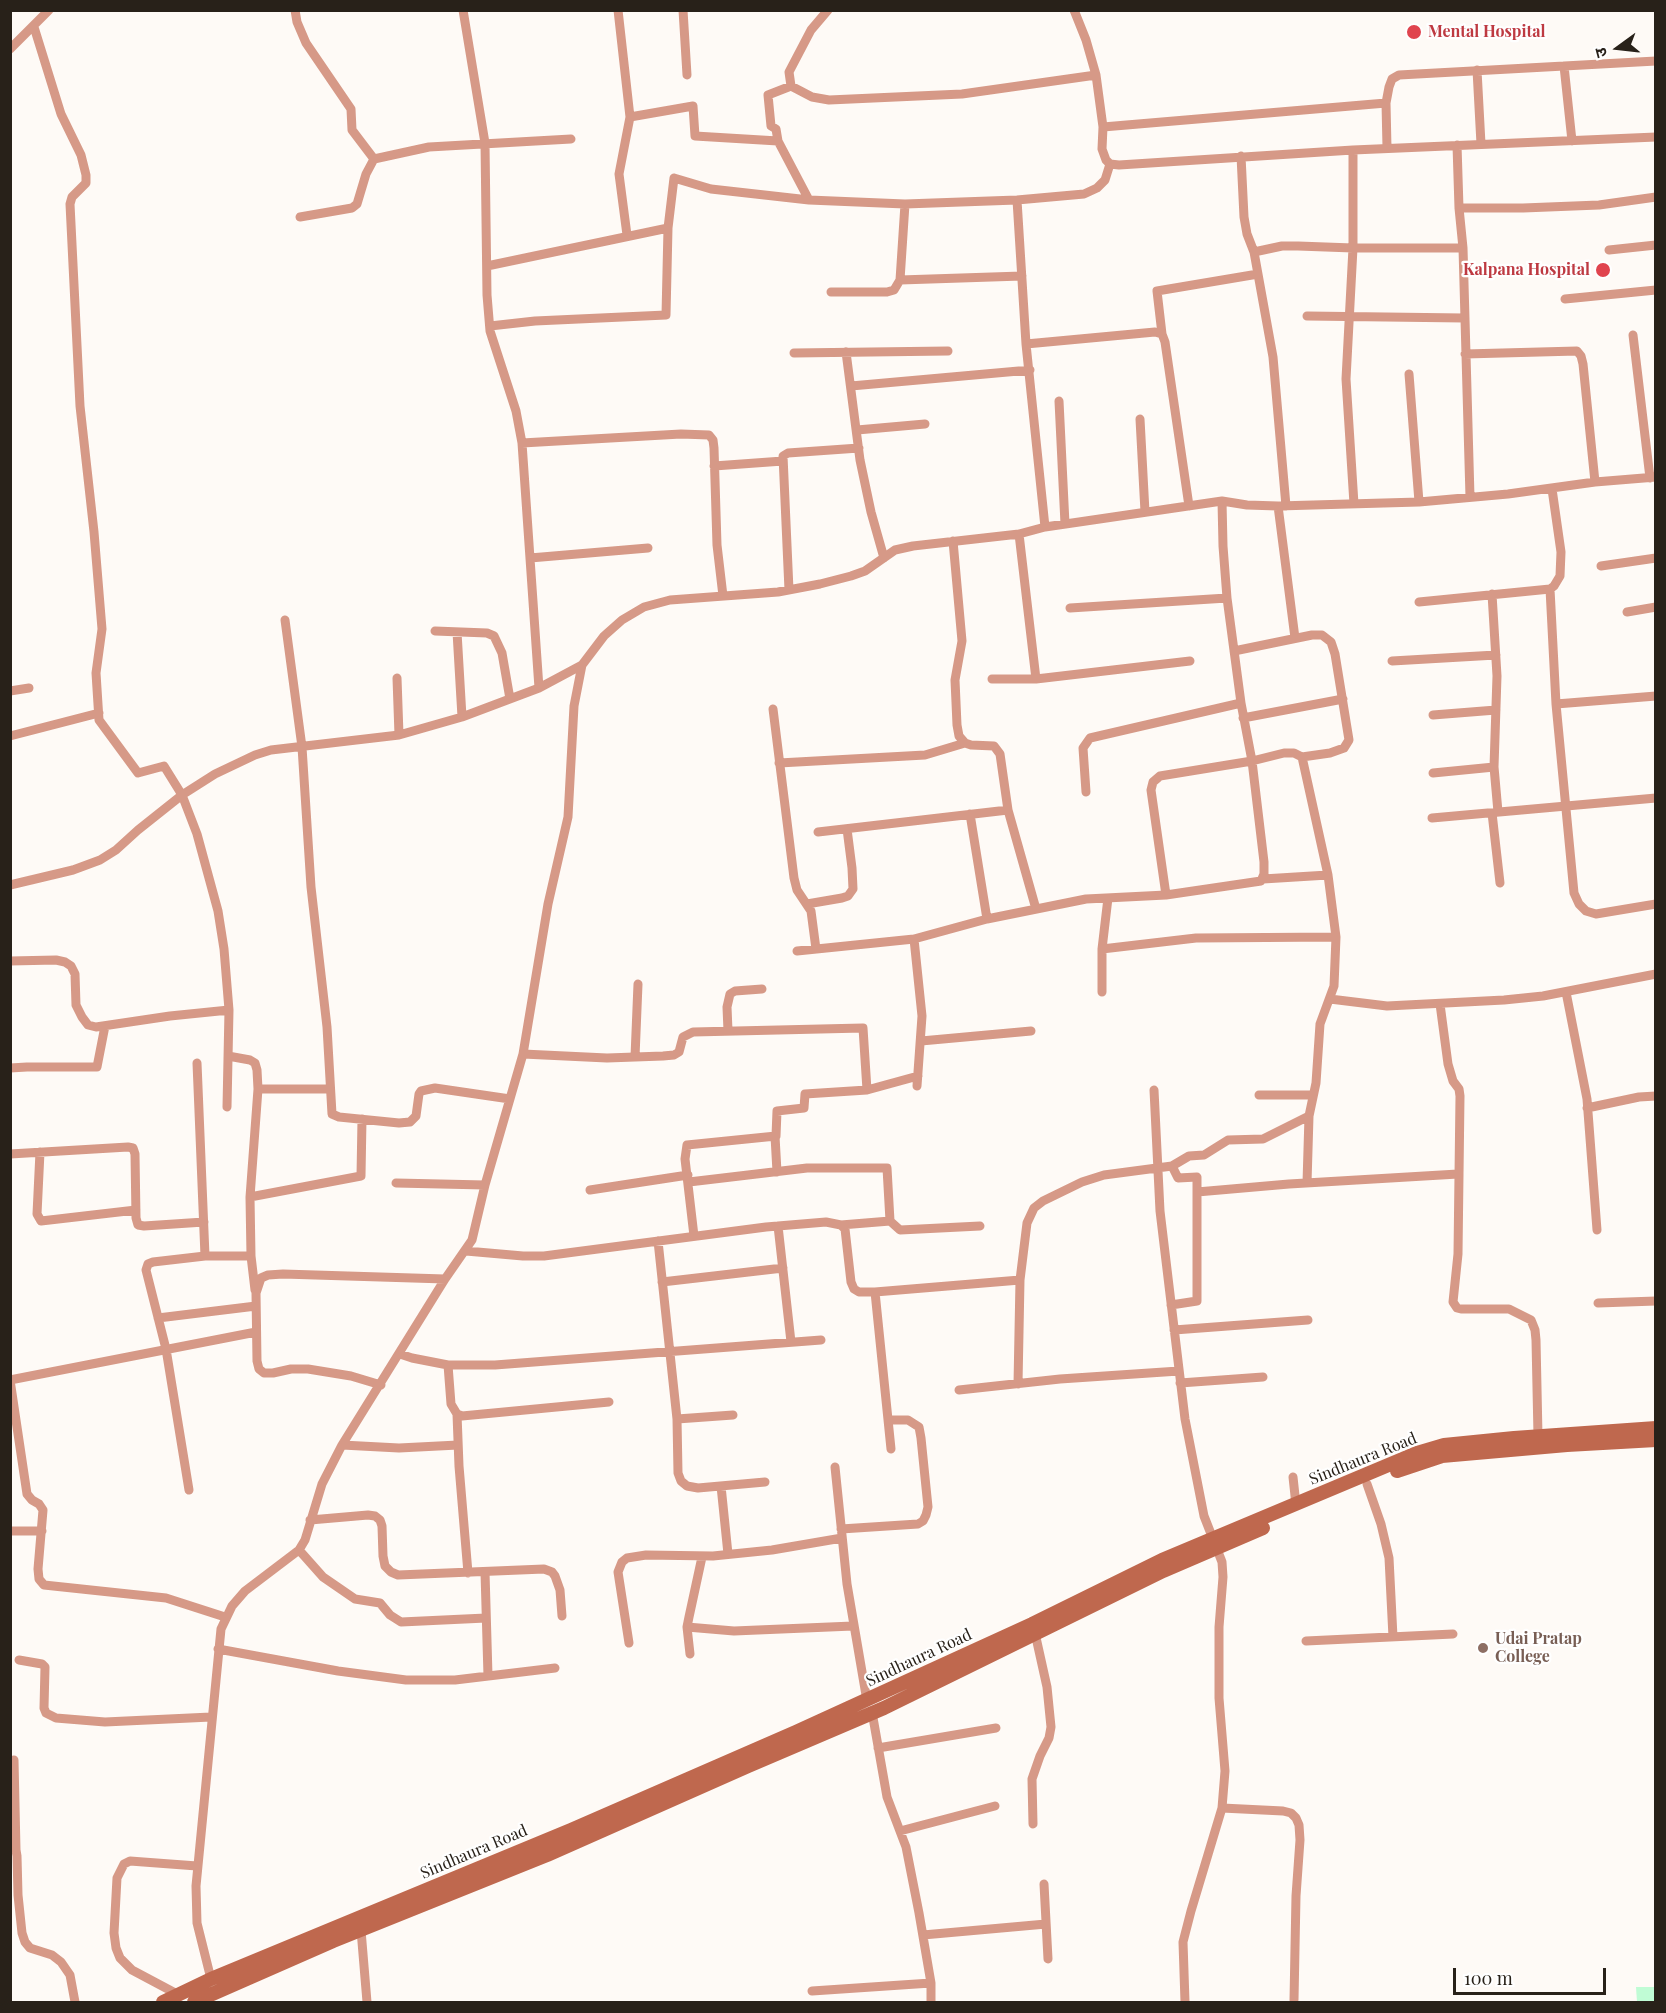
<!DOCTYPE html>
<html>
<head>
<meta charset="utf-8">
<style>
	body { margin:0 }
	#map { position:relative; width:1666px; height:2013px; overflow:hidden; background:#fefaf6; font-family:"Playfair Display","Noto Sans Devanagari",serif }
	canvas { display:block }
	.frame { position:absolute; inset:0; border:12px solid #282119; pointer-events:none }
	.north { position:absolute; left:1588px; top:18px; width:60px; height:60px; -webkit-text-stroke:4px #fff; paint-order:stroke; rotate:255deg; font-size:16px; font-weight:700; line-height:24px; text-align:center; color:#282119 }
	.north::after { content:''; display:block; margin:auto; width:21px; height:27px; background:#282119; clip-path:polygon(50% 0,100% 100%,50% 72%,0 100%) }
	.scale { position:absolute; left:1453px; top:1968px; width:153px; height:27px; box-sizing:border-box; border:3px solid #282119; border-top:0; padding-left:8px; font-size:18px; line-height:21px; white-space:nowrap; color:#282119; -webkit-text-stroke:4px #fff; paint-order:stroke }
</style>
</head>
<body>
<div id="map">
<canvas width="1666" height="2013"></canvas>
<div class="frame"></div>
<div class="north">उ</div>
<div class="scale">100 m</div>
</div>
<script>
const ctx = document.querySelector('canvas').getContext('2d');
ctx.lineJoin = 'round';
function fillPath(path, color) { ctx.fillStyle = color; ctx.fill(path, 'evenodd'); }
const toPath = rows => new Path2D(rows.map(r => 'M' + r).join(''));
function strokePath(path, color, width, dash) { ctx.strokeStyle = color; ctx.lineWidth = width; ctx.lineCap = dash ? 'butt' : 'round'; ctx.setLineDash(dash || []); ctx.stroke(path); }
function drawText(font, color, halo, rows, align = 'center') {
  ctx.font = font + ' "Playfair Display",serif'; ctx.lineWidth = 4.5; ctx.setLineDash([]); ctx.textBaseline = 'middle'; ctx.strokeStyle = halo; ctx.fillStyle = color; for (const [text, x, y, turn = 0] of rows) {
    ctx.save(); ctx.translate(x, y); ctx.rotate((+turn || 0) * Math.PI / 180); ctx.textAlign = isNaN(turn) ? turn : align; if (halo) ctx.strokeText(text, 0, 0); ctx.fillText(text, 0, 0); ctx.restore();
  }
}
fillPath(toPath([
	[1636,1987,1655,1987,1655,2002,1637,2002]
]), '#c0fcd5');
strokePath(toPath([
	[295,10,297,22,306,43,351,109,352,130,374,159],
	[463,10,485,143,487,295,490,331,516,411,522,443,539,688],
	[618,10,630,117,619,174,627,235],
	[683,10,687,75],
	[828,10,811,30,789,72,791,86,812,97,829,100,962,94,1096,75],
	[1074,10,1086,40,1096,75,1103,127,1102,149,1106,160,1110,164,1119,165,1353,150,1656,137],
	[34,27,61,114,81,155,86,175,86,183,72,197,70,204,80,406,94,532,102,629,96,673,99,720,138,773,164,766,182,795,197,834,218,911,224,949,229,1010,227,1107],
	[10,49,49,10],
	[1564,66,1572,141],
	[1477,70,1481,144],
	[791,86,768,95,771,126,776,129,778,141,809,200],
	[630,117,693,106,695,136,778,141],
	[1103,127,1386,103],
	[1457,145,1459,208,1463,248,1470,497],
	[1387,148,1386,103,1389,87,1392,79,1399,75,1656,61],
	[1353,150,1353,248,1346,379,1354,504],
	[1241,156,1244,217,1247,234,1254,252,1273,357,1286,506],
	[1017,200,1026,344,1045,527],
	[1459,208,1523,208,1599,205,1656,197],
	[300,217,352,208,357,204,366,174,374,159,429,147,571,139],
	[1609,250,1656,245],
	[1254,252,1282,246,1298,246,1353,248,1463,248],
	[487,266,668,228],
	[900,280,1022,276],
	[831,292,887,292,894,290,900,280,905,204],
	[1565,299,1656,290],
	[1307,316,1464,318],
	[490,326,535,321,666,315,668,228,674,178,711,189,809,200,905,204,1017,200,1084,194,1097,188,1105,180,1110,164],
	[1162,334,1157,291,1258,274],
	[1633,335,1650,478],
	[1026,344,1155,332,1162,334,1165,342,1189,506],
	[846,352,860,460,871,512,884,558],
	[794,353,948,351],
	[1465,354,1577,351,1581,356,1583,364,1595,482],
	[1409,374,1419,502],
	[851,386,1030,370],
	[1059,401,1065,524],
	[1140,419,1145,512],
	[857,430,925,424],
	[522,443,681,434,709,435,713,440,714,448,717,545,723,596],
	[714,466,783,461],
	[1278,506,1295,638],
	[1019,534,1036,679],
	[953,541,962,641,955,680,957,725,959,736,965,743,971,745,994,746,1000,754,1008,810,1036,909],
	[530,558,648,548],
	[1601,566,1656,558],
	[1550,589,1556,704,1574,893,1579,904,1586,911,1596,914,1656,904],
	[789,590,783,456,788,453,859,448],
	[1492,594,1497,676,1494,767,1498,812],
	[1419,602,1550,589,1554,586,1560,576,1561,552,1552,489],
	[1070,608,1227,598],
	[1627,612,1656,607],
	[285,620,302,747,311,887,327,1027,332,1114,339,1117,399,1123,410,1122,416,1116,419,1094,421,1091,435,1088,510,1099],
	[435,631,487,633,494,636,502,653,510,699],
	[457,632,462,717],
	[1234,651,1312,635,1322,635,1331,642,1335,654,1349,740,1344,748,1330,753,1302,757],
	[1392,661,1496,655],
	[397,678,399,735],
	[992,679,1036,679,1190,661],
	[10,691,29,688],
	[1556,704,1656,696],
	[773,709,794,878,797,890,811,911,816,949],
	[1433,715,1496,710],
	[1243,718,1343,699],
	[10,736,99,713],
	[779,763,925,755,965,743],
	[1433,773,1494,767],
	[1086,792,1083,748,1090,738,1241,703],
	[1492,813,1500,883],
	[970,814,987,919],
	[1432,818,1656,798],
	[818,832,1008,810],
	[1263,879,1328,875],
	[10,885,73,870,100,860,116,850,138,830,182,795,215,774,255,755,271,750,399,735,462,717,539,688,582,665],
	[1166,895,1151,790,1153,782,1160,776,1252,761,1284,753,1294,753,1302,757,1328,875,1336,937,1334,986,1320,1024,1316,1083,1309,1116,1307,1183],
	[807,904,842,898,848,896,853,889,852,868,847,829],
	[914,939,922,1016,917,1086],
	[1102,949,1196,938,1336,937],
	[797,951,914,939,987,919,1086,899,1166,895,1261,881,1264,874,1264,862,1252,761,1241,703,1227,598,1223,546,1222,501],
	[10,961,56,960,65,962,71,966,75,974,76,1005,82,1017,88,1025,96,1027,170,1016,229,1010],
	[1102,992,1102,949,1108,898],
	[1566,992,1587,1099,1597,1230],
	[1330,999,1387,1006,1504,1000,1543,996,1656,974],
	[1440,1004,1448,1064,1453,1081,1459,1089,1460,1096,1458,1254,1453,1302,1457,1308,1461,1309,1509,1309,1531,1320,1535,1330,1536,1340,1538,1436],
	[728,1031,727,1007,730,994,735,991,762,989],
	[921,1041,1031,1031],
	[523,1054,607,1058,663,1056,674,1055,679,1052,683,1037,693,1032,863,1028,867,1090,805,1094,804,1108,777,1111,776,1136,687,1145,685,1159,694,1236],
	[228,1056,250,1060,255,1063,257,1070,258,1089,250,1197,251,1256,255,1290],
	[635,1057,638,984],
	[10,1068,27,1067,97,1067,105,1026],
	[258,1089,330,1089],
	[867,1090,918,1076],
	[1154,1090,1160,1211,1185,1419,1204,1516,1222,1562,1223,1577,1219,1627,1219,1698,1225,1771,1222,1808,1191,1911,1183,1942,1185,2002],
	[1259,1095,1313,1095],
	[1587,1108,1639,1097,1656,1096],
	[775,1136,777,1172],
	[40,1152,37,1214,41,1221,136,1210],
	[10,1154,128,1147,133,1148,135,1154,136,1218,138,1225,144,1226,204,1222],
	[1172,1166,1178,1178,1197,1177,1197,1192],
	[689,1182,807,1168,887,1168,890,1221],
	[396,1183,485,1185],
	[590,1190,688,1175],
	[250,1197,361,1176,362,1119],
	[841,1225,890,1221,900,1230,980,1226],
	[778,1226,791,1342],
	[658,1241,677,1419,678,1473,681,1481,687,1486,698,1488,765,1482],
	[466,1251,523,1256,544,1256,766,1227,826,1222,841,1225,845,1229,851,1282,854,1289,859,1292,875,1292,1020,1280],
	[205,1256,251,1256],
	[662,1282,783,1268],
	[875,1292,891,1449],
	[1598,1303,1656,1301],
	[1171,1305,1197,1301,1197,1192,1289,1184,1458,1174],
	[158,1318,256,1306],
	[1174,1330,1308,1320],
	[400,1354,412,1358,448,1365,495,1365,821,1340],
	[448,1365,451,1404,457,1414,462,1416,609,1402],
	[10,1380,27,1494,32,1500,39,1504,43,1510,38,1569,39,1579,44,1585,166,1598,225,1617],
	[10,1380,256,1332],
	[1180,1383,1263,1377],
	[1018,1384,1020,1280,1027,1223,1034,1208,1043,1201,1082,1182,1104,1175,1172,1166,1189,1156,1204,1155,1228,1140,1263,1139,1309,1116],
	[381,1385,351,1376,308,1369,291,1369,273,1373,264,1373,259,1369,257,1361,256,1293,261,1278,268,1275,283,1274,445,1279],
	[959,1390,1060,1379,1179,1371],
	[457,1414,459,1466,468,1573],
	[677,1419,733,1415],
	[342,1445,399,1448,458,1445],
	[835,1467,847,1584,867,1701],
	[1293,1477,1296,1505],
	[1367,1484,1381,1524,1389,1558,1393,1637],
	[721,1486,728,1554],
	[189,1490,166,1349,146,1270,148,1264,153,1262,205,1256,197,1063],
	[310,1520,368,1515,375,1516,380,1520,382,1526,383,1556,385,1566,391,1572,398,1575,544,1569,552,1572,555,1576,560,1590,562,1616],
	[841,1529,918,1524,923,1521,926,1515,928,1507,921,1438,919,1427,908,1420,888,1420],
	[10,1531,42,1531],
	[299,1550,323,1577,355,1599,380,1603,390,1615,401,1622,486,1618],
	[485,1572,488,1676],
	[687,1627,734,1631,853,1626],
	[1306,1641,1453,1634],
	[629,1643,618,1572,622,1562,627,1558,646,1555,713,1556,772,1550,842,1538],
	[218,1649,338,1671,406,1680,455,1680,555,1668],
	[690,1654,687,1627,689,1617,702,1557],
	[19,1660,42,1664,45,1667,44,1708,46,1713,56,1718,105,1722,211,1717],
	[872,1712,887,1797,906,1847,919,1913,931,1983,931,2002],
	[878,1748,996,1728],
	[14,1760,16,1850],
	[1222,1808,1283,1811,1291,1813,1296,1818,1299,1825,1300,1840,1296,1896,1294,2000],
	[1033,1824,1032,1779,1040,1756,1049,1738,1051,1727,1047,1687,1035,1633],
	[900,1831,995,1806],
	[10,1846,16,1850,17,1856,18,1895,22,1933,25,1942,30,1948,52,1955,61,1962,70,1975,75,2002],
	[1044,1884,1048,1959],
	[361,1930,367,2002],
	[923,1935,1046,1924],
	[211,1979,197,1923,196,1886,221,1629,232,1606,245,1591,299,1550,305,1540,322,1484,342,1445,445,1279,472,1240,485,1185,523,1054,548,904,568,817,574,706,582,665,604,636,622,620,644,607,670,600,778,592,820,584,851,576,865,571,895,550,913,546,1019,534,1045,527,1222,501,1247,505,1278,506,1419,502,1508,494,1595,482,1656,477],
	[812,1991,931,1983],
	[179,1995,132,1970,120,1958,116,1948,114,1933,117,1878,124,1864,130,1861,197,1866]
]), '#d69987', 9);
strokePath(toPath([
	[1397,1471,1442,1456,1567,1445,1656,1440],
	[163,2002,211,1979,571,1830,796,1732,1032,1624,1162,1560,1417,1453,1444,1445,1514,1438,1656,1428],
	[194,2002,333,1941,547,1855,748,1766,884,1708,1163,1571,1263,1528]
]), '#bf684e', 14);
for (const [x, y, r, color] of [
	[1414,32,8,"#e0444e"],
	[1603,270,8,"#e0444e"],
	[1483,1648,6,"#8d6e63"]
]) { const dot = new Path2D(); dot.arc(x, y, r, 0, 2 * Math.PI); ctx.fillStyle = color; ctx.fill(dot); strokePath(dot, '#fff', 2); }
drawText('bold 16px', '#be3a42', '#fff', [
	["Mental Hospital",1428,32],
	["Kalpana Hospital",1590,270,"right"]
], 'left');
drawText('16px', '#282119', '#fff', [
	["Sindhaura Road",1363,1459,-22],
	["Sindhaura Road",919,1658,-25],
	["Sindhaura Road",474,1852,-23]
]);
drawText('bold 16px', '#785e54', '#fff', [
	["Udai Pratap",1495,1639],
	["College",1495,1657]
], 'left');
</script>
</body>
</html>
